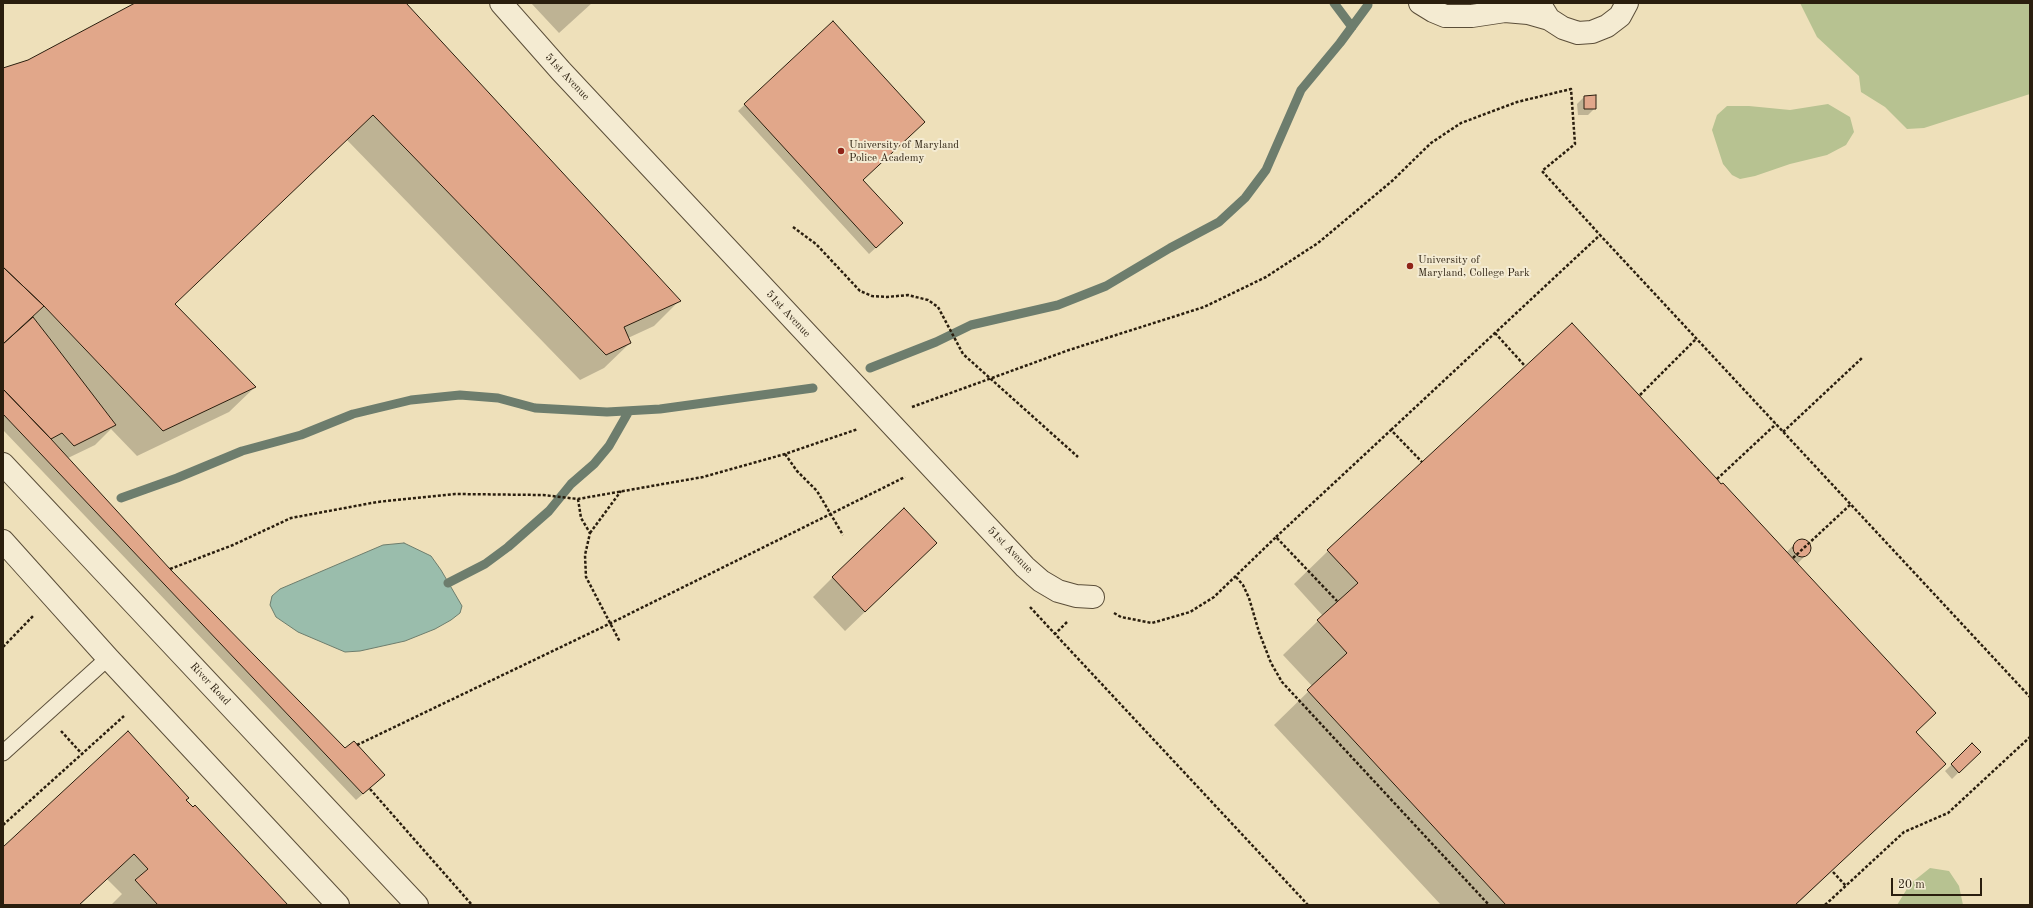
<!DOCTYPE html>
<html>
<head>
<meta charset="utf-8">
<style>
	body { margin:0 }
	#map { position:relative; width:2033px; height:908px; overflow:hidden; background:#eee0ba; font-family:"Old Standard TT",serif }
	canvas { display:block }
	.frame { position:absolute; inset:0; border:4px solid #2a1e0e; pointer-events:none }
	.scale { position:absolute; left:1891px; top:878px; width:91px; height:18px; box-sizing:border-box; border:2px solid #2a1e0e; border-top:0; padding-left:5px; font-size:12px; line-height:14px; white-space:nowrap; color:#2a1e0e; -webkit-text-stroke:3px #f4ebd2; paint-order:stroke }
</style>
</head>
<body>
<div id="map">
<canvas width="2033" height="908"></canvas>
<div class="frame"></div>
<div class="scale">20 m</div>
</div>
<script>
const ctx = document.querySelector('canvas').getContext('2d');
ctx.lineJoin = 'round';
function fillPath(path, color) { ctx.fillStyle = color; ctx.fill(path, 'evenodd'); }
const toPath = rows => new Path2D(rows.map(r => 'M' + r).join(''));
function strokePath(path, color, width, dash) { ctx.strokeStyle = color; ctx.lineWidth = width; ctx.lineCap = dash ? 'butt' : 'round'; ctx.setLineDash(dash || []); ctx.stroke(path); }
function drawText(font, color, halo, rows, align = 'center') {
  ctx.font = font + ' "Old Standard TT",serif'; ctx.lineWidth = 4; ctx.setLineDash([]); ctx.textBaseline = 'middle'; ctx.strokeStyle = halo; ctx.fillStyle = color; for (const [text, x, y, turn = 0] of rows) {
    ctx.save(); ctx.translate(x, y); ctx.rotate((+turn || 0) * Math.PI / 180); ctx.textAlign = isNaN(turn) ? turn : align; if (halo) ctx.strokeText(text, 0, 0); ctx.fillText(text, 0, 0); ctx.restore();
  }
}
fillPath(toPath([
	[1800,3,2030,3,2030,94,1924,128,1907,129,1885,107,1861,92,1859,76,1817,37],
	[1828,104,1850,117,1854,132,1846,145,1827,155,1790,164,1755,176,1740,179,1732,175,1723,164,1712,130,1717,115,1727,106,1749,106,1790,110],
	[1930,868,1949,871,1959,886,1963,905,1897,905,1910,884]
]), '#b7c291');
const water = toPath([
	[404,543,431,556,441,570,462,606,460,613,451,620,435,629,405,641,360,651,345,652,298,632,276,617,270,605,272,596,280,589,383,545,404,543]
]);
fillPath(water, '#9abdac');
strokePath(water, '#6d7d6d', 1);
fillPath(toPath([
	[137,3,405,3,679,301,654,326,628,338,630,343,604,368,580,380,347,140,174,304,255,387,229,412,137,456,111,429,95,445,68,458,169,569,377,782,356,800,3,430,3,69,28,61],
	[531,3,592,3,559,33],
	[832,23,862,180,895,230,869,254,738,111],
	[1584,97,1595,108,1588,115,1578,115,1577,104],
	[1716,480,1786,553,1798,540,1806,541,1810,546,1809,552,1798,563,1796,563,1915,732,1945,764,1796,905,1441,905,1274,725,1313,687,1283,655,1323,616,1294,584,1328,551],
	[916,563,845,631,813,597,833,577],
	[1972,745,1979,752,1952,779,1945,771],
	[185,800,287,905,111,905,122,894,107,879,80,905,3,905,3,849]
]), '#0003');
strokePath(toPath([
	[1334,3,1352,27],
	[870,368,936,342,971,325,1058,305,1106,286,1170,248,1219,222,1245,198,1266,170,1301,90,1340,43,1368,5],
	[121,498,177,478,242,451,301,435,353,414,411,400,460,395,498,398,535,408,607,412,660,409,813,388],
	[448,583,485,564,508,547,549,511,571,484,594,464,609,446,629,411]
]), '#6d7d6d', 9);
const building = toPath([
	[135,3,406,3,681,301,624,327,631,343,606,355,373,115,175,304,256,387,163,431,44,306,3,267,3,68,28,60,135,3],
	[833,21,925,122,863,180,903,223,876,248,744,104,833,21],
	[1596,95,1596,109,1584,109,1584,96,1596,95],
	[3,267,44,306,3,344,3,267],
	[33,317,54,344,116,425,74,446,62,433,51,439,3,389,3,344,33,317],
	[1572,323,1717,479,1721,484,1723,483,1936,713,1916,732,1946,764,1795,905,1506,905,1307,690,1347,653,1317,620,1358,583,1327,550,1572,323],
	[3,389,51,439,170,569,345,748,354,741,385,775,363,794,3,414,3,389],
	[904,508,937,543,865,612,832,577,904,508],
	'1793 548a9 9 0 1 1 18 0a9 9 0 1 1-18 0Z',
	[128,731,189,798,186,800,193,807,195,805,288,905,158,905,135,880,148,869,134,854,79,905,3,905,3,847,128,731],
	[1972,743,1981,752,1959,773,1951,764,1972,743]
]);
fillPath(building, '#e1a78a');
strokePath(building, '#2a1e0e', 1);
const service = toPath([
	[3,753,108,658]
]);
const minor = toPath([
	[501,3,561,71,1025,567,1041,581,1058,591,1076,596,1093,597],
	[1420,3,1433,11,1445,16,1472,16,1505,11,1528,13,1549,19],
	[1541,6,1549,19,1563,28,1578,33,1592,32,1607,26,1620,16,1627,3]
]);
const tertiary = toPath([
	[3,464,417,905],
	[3,541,108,658,338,905]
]);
strokePath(service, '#5b4e39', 17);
strokePath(minor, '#5b4e39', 24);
strokePath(tertiary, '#5b4e39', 24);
strokePath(toPath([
	[793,227,816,244,860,291,872,296,887,297,908,295,928,300,938,307,963,354,1078,457],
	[1495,333,1525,366],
	[1640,395,1696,339],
	[912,407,1069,350,1204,307,1266,277,1318,243,1392,181,1431,143,1461,123,1517,102,1571,89,1575,144,1542,171,1600,235],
	[1391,430,1600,235,2030,697],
	[1783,432,1862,358],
	[785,454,797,471,817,491,843,535],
	[1717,479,1776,424],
	[578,499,581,518,590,533,585,555,586,577,620,642],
	[590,533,621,491],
	[1276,537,1391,430,1422,462],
	[1793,558,1851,504],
	[170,569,233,545,291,518,377,502,455,494,543,495,578,499,703,477,785,454,858,429],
	[1236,577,1243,585,1249,598,1259,632,1271,663,1282,682,1489,905],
	[1030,607,1055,634],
	[1114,613,1121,617,1152,623,1190,612,1214,597,1276,537,1337,601],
	[1067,622,1055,634,1308,905],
	[3,647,34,615],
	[61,731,82,754],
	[357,745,609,624,905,477],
	[370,789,472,905],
	[3,825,124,716],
	[1833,872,1846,886],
	[1825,905,1904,832,1948,813,2030,737]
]), '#2a1e0e', 2.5, [3, 2]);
strokePath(service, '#f4ebd2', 15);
strokePath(minor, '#f4ebd2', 22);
strokePath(tertiary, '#f4ebd2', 22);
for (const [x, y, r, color] of [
	[841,151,4,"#8f2418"],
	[1410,266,4,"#8f2418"]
]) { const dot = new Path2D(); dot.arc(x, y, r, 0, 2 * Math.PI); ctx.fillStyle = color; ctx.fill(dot); strokePath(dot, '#f4ebd2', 1.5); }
drawText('11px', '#2a1e0e', '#f4ebd2', [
	["51st Avenue",567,77,47],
	["51st Avenue",788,314,47],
	["51st Avenue",1010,550,46],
	["River Road",210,684,47]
]);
drawText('11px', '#2a1e0e', '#f4ebd2', [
	["University of Maryland",849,145],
	["Police Academy",849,158],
	["University of",1418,260],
	["Maryland, College Park",1418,273]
], 'left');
</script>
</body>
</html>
